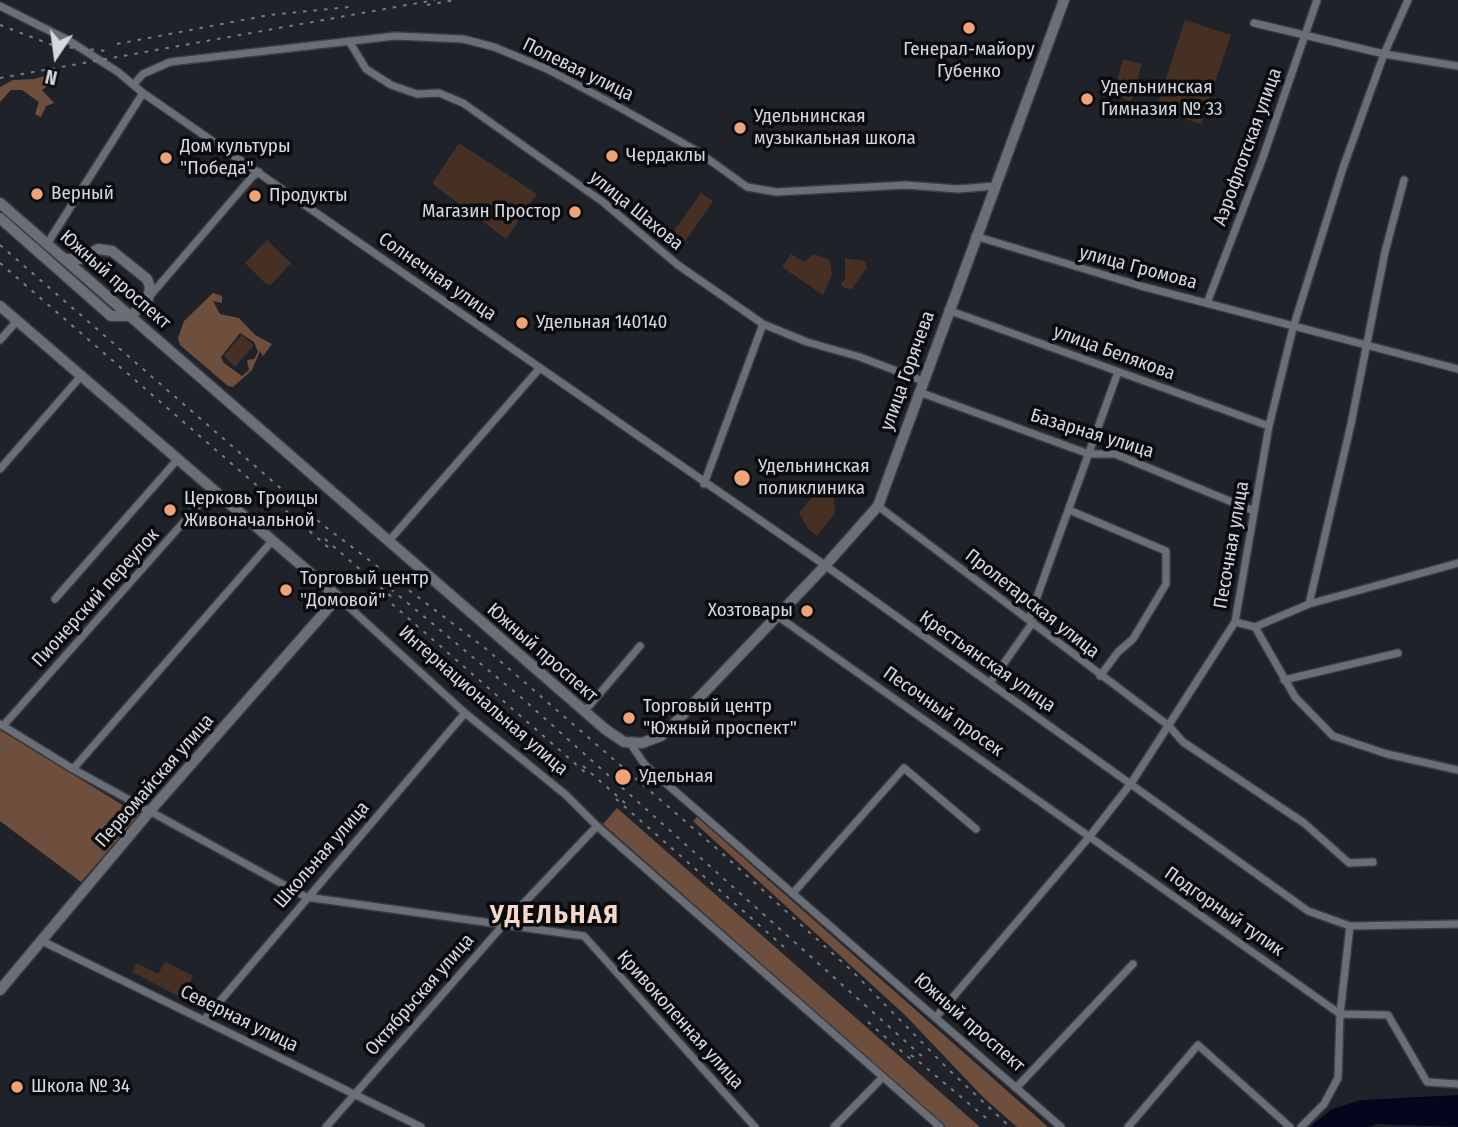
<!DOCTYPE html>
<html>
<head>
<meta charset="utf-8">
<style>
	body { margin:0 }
	#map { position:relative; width:1458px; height:1127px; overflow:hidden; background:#1f2229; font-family:"Fira Sans Condensed",sans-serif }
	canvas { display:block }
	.north { position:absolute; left:21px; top:21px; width:70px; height:70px; -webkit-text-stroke:5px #0a0b0e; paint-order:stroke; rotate:193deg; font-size:19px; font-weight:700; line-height:28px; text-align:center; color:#d6d8dd }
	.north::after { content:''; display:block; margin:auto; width:24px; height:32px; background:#d6d8dd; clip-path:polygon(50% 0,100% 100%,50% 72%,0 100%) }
</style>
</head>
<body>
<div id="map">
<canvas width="1458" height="1127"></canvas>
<div class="north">N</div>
</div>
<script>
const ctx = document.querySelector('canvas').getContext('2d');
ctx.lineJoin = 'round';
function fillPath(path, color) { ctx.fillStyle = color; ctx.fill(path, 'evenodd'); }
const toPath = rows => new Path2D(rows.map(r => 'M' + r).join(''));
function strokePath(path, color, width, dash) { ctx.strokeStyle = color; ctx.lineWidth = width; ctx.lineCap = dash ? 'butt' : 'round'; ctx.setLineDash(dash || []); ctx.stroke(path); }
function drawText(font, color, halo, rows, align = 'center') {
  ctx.font = font + ' "Fira Sans Condensed",sans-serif'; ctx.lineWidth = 7; ctx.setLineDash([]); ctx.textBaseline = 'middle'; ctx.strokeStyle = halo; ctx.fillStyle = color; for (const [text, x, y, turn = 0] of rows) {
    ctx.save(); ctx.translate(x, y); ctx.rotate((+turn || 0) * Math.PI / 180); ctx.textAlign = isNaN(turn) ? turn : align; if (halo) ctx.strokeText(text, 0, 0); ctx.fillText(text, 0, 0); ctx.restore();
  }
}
fillPath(toPath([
	[1185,20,1231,35,1201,124,1156,109],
	[1123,59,1142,64,1131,101,1113,95],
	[459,143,537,194,506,239,434,185,433,182],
	[701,193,713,201,684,243,671,235],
	[267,240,291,263,271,285,266,284,245,263],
	[791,254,804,262,814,254,830,260,832,275,823,295,782,267],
	[845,258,865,261,867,267,852,289,844,288,841,283,845,280],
	[241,335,254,345,235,367,224,356],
	[822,486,834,496,835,513,817,536,809,530,799,513],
	[165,962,193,976,182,998,132,972,137,963,158,974]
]), '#463024');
fillPath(toPath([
	[57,72,55,80,42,90,54,103,46,106,41,117,35,114,39,102,22,90,11,90,0,102,0,87,13,80,34,79],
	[213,293,222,296,222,303,213,301,220,314,239,318,255,335,272,344,263,356,260,351,252,370,233,387,228,386,180,345,178,338,184,321],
	[240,333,254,342,258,352,254,359,247,360,249,370,242,376,224,363,221,357],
	[0,730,139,815,81,882,0,821],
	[617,808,980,1127,946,1127,603,824],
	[697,817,831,935,1048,1127,1017,1127,983,1097,906,1016,693,821]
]), '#6e4f3d');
fillPath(toPath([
	[1458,1095,1458,1127,1378,1124,1368,1127,1310,1127,1332,1109,1361,1100]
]), '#03061d');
const street = toPath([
	[0,6,68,40,118,72,143,93,819,561,1308,911,1350,926,1458,924],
	[1254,23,1384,54,1458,66],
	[349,41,366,69,391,85,417,94,439,93,463,103,603,202,678,265,763,324,807,342,860,357,923,381],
	[134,84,143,74,170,62,395,36,463,39,494,47,547,69,617,106,697,151,747,187,776,192,906,185,958,189,995,186],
	[975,236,1141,286,1458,369],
	[47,244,143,93],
	[149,297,252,177,259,172],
	[1207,303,1262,160,1317,0],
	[948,310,1269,426],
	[0,340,17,321],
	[919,392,1089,454,1115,454,1254,511],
	[0,469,81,376],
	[704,484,763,324],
	[878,506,1169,726,1183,742,1304,823,1349,863,1373,862],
	[1069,510,1166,551,1166,584,1133,639,1118,652,1100,676],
	[388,542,539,369],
	[338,597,465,713,566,795,597,826,940,1127],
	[55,599,177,460],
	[1309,604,1351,424,1385,252,1404,180],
	[776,615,1340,1014,1388,1015,1427,1082,1458,1084],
	[1029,619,1118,372],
	[1235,622,1255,627,1295,697,1333,736,1387,754,1458,770],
	[1255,627,1309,604,1458,563],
	[1284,680,1398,653],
	[990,683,1033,622],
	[584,712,640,646],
	[0,724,73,769,306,897,584,936,755,1127],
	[3,726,212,490],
	[630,743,645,765,1061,1127],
	[73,769,272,541],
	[794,892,904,768,976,829],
	[42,941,421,1127],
	[936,1017,1090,836,1132,782,1235,622,1269,426,1293,328,1343,168,1384,54,1408,0],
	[204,1020,465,713],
	[1016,1088,1133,964],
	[326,1127,504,924,597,826],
	[834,1127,882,1078],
	[1128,1127,1198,1045,1290,1127],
	[1301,1127,1324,1104,1338,1078,1340,1014,1350,926]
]);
const secondary = toPath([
	[0,203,605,729,624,742,642,743,661,736,673,725,824,567,878,506,1064,0],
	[0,218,111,316,131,316,148,299,150,287,147,279,112,251,98,249,81,259,65,259],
	[0,306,338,597,150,811,0,990]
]);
strokePath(street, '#3a3c42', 10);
strokePath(secondary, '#3a3c42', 13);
strokePath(street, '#6a6e76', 7);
strokePath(secondary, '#6a6e76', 10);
strokePath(toPath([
	[427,5,455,0],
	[0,25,55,46,106,51],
	[117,44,269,15,349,7],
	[0,78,435,0],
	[0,245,323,525,485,648,724,855,852,971,948,1069,1010,1127],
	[0,263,329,548],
	[325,539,394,599],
	[391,589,523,699,924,1058],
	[384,597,587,774],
	[583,766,625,803],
	[616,799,784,947],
	[868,1022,915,1063],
	[911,1055,986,1118]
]), '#7a7c82', 2, [3.5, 7]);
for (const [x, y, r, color] of [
	[969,28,7,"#efa377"],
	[1087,99,7,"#efa377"],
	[740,128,7,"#efa377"],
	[612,156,7,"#efa377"],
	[166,158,7,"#efa377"],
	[37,194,7,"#efa377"],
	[255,196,7,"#efa377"],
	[575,212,7,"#efa377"],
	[522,323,7,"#efa377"],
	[742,478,9,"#efa377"],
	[170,510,7,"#efa377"],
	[286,590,7,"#efa377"],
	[807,611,7,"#efa377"],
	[629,718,7,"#efa377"],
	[623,777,9,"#efa377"],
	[17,1087,7,"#efa377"]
]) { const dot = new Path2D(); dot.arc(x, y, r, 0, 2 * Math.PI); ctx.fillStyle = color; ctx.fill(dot); strokePath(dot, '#0a0b0e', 2.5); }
drawText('19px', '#d6d8dd', '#0a0b0e', [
	["Генерал-майору",969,50,"center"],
	["Губенко",969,72,"center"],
	["Удельнинская",1101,88],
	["Гимназия № 33",1101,110],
	["Удельнинская",754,117],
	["музыкальная школа",754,139],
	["Дом культуры",180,147],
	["\"Победа\"",180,169],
	["Чердаклы",626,156],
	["Верный",51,194],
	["Продукты",269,196],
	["Магазин Простор",561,212,"right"],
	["Удельная 140140",536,323],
	["Удельнинская",758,467],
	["поликлиника",758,489],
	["Церковь Троицы",184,499],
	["Живоначальной",184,521],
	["Торговый центр",300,579],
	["\"Домовой\"",300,601],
	["Хозтовары",793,611,"right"],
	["Торговый центр",643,707],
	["\"Южный проспект\"",643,729],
	["Удельная",639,777],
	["Школа № 34",31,1087]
], 'left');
drawText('19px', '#d6d8dd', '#0a0b0e', [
	["Полевая улица",578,70,26],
	["Аэрофлотская улица",1248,147,-70],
	["улица Шахова",636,211,39],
	["улица Громова",1138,268,15],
	["Солнечная улица",437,277,35],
	["Южный проспект",115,280,41],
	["улица Белякова",1114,353,20],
	["улица Горячева",908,371,-70],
	["Базарная улица",1092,434,17],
	["Песочная улица",1232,545,-80],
	["Пионерский переулок",96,598,-48],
	["Пролетарская улица",1032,604,38],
	["Южный проспект",542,653,41],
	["Крестьянская улица",987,662,35],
	["Интернациональная улица",483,701,41],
	["Песочный просек",943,712,35],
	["Первомайская улица",155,781,-49],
	["Школьная улица",322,855,-49],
	["Подгорный тупик",1224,912,35],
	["Октябрьская улица",420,995,-49],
	["Северная улица",239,1019,26],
	["Кривоколенная улица",680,1020,48],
	["Южный проспект",969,1023,41]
]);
ctx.letterSpacing = '2px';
drawText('bold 26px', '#f6d8c8', '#0a0b0e', [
	["УДЕЛЬНАЯ",555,916]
]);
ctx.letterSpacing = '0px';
</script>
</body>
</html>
